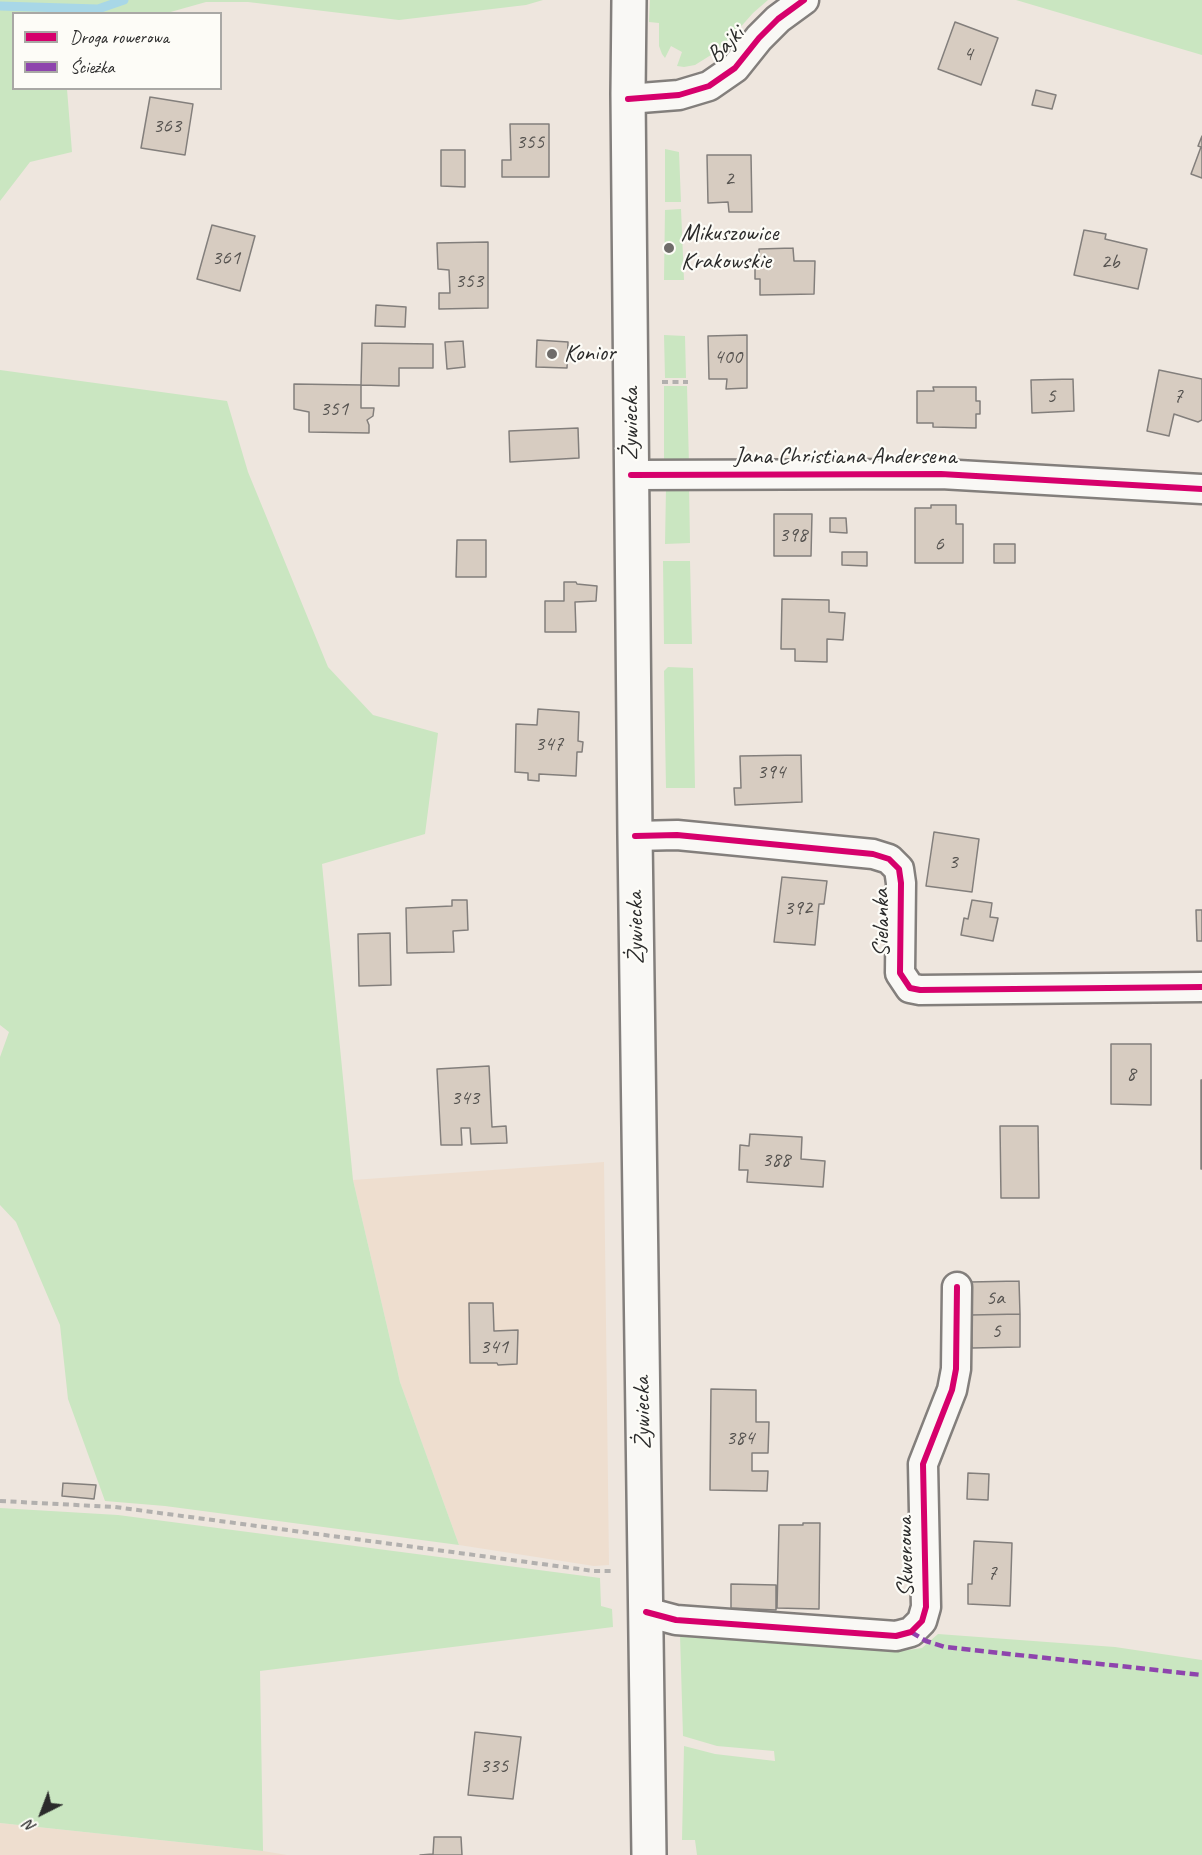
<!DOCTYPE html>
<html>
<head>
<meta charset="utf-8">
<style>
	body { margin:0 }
	#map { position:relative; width:1202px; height:1855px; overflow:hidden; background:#eee6de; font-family:Caveat,sans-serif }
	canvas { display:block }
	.legend { position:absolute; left:12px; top:12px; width:210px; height:78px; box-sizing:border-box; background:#fdfcf7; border:2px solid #a9a8a5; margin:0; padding:8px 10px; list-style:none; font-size:18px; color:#2b2b2b }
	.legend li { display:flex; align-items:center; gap:12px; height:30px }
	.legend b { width:30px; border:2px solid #a9a8a5 }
	.north { position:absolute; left:12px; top:1783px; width:60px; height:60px; -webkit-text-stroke:4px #fdfcf7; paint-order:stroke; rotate:222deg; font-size:16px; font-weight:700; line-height:24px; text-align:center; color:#2b2b2b }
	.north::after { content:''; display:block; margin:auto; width:21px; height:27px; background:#2b2b2b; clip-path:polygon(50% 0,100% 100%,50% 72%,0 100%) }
</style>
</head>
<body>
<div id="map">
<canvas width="1202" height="1855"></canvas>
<ul class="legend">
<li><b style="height:8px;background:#d6006c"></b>Droga rowerowa</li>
<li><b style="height:8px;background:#8e44ad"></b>Ścieżka</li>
</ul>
<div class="north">N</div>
</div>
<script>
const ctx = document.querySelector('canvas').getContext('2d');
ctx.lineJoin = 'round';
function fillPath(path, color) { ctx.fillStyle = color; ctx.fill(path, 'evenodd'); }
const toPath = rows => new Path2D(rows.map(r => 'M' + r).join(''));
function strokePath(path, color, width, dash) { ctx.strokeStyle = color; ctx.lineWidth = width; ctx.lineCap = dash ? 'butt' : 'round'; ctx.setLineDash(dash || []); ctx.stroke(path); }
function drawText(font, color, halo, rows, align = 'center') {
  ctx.font = font + ' Caveat,sans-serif'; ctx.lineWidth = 4.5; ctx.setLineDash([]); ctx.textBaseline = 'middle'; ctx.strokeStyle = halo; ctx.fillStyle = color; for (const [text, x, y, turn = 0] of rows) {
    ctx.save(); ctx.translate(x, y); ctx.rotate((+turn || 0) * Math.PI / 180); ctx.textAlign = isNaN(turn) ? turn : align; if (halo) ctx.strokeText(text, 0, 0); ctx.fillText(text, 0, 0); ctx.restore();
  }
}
fillPath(toPath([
	[604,1162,609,1565,594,1566,459,1545,400,1382,353,1180],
	[0,1823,263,1851,287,1855,0,1855]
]), '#eedecf');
fillPath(toPath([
	[0,0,543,0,526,5,399,20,248,2,206,2,167,13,14,14,14,88,67,89,72,152,30,162,0,201],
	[650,0,768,0,753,13,730,39,711,55,695,65,684,67,677,66,682,52,671,46,665,58,662,54,659,46,659,23,649,22],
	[1016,0,1202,0,1202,55],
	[665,149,679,152,681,202,665,202],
	[681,209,684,280,664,280,665,210],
	[664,335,685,336,686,378,665,378],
	[0,370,227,401,248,472,328,667,373,715,438,733,425,834,322,864,353,1180,400,1382,459,1545,165,1506,105,1501,68,1399,60,1325,16,1222,0,1205,0,1057,9,1032,0,1025],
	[664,386,687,386,689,465,664,461],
	[689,485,690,543,665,544,666,488],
	[663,561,690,561,692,644,664,644],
	[668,667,693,668,695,788,666,788,664,671],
	[0,1508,118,1515,600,1578,601,1606,612,1609,613,1627,260,1671,263,1851,0,1823],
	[938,1634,1115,1647,1202,1660,1202,1855,697,1855,695,1840,682,1840,684,1746,715,1754,775,1761,774,1751,717,1746,683,1736,680,1635,870,1641,901,1651,922,1648]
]), '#cae6c1');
strokePath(toPath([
	[0,6,98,9,124,0]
]), '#a8d7e7', 9);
const building = toPath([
	[955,22,998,38,981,85,938,69,955,22],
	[1036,90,1056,95,1052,109,1032,105,1036,90],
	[150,97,193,104,185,155,141,148,150,97],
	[510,124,549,124,549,177,502,177,502,160,511,160,510,124],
	[1202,136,1202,178,1191,174,1201,147,1198,146,1202,136],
	[441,150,465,150,465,187,441,186,441,150],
	[707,155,751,155,752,212,729,212,728,202,708,203,707,155],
	[212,225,255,236,240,291,197,279,212,225],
	[1084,230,1106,234,1105,239,1147,249,1138,289,1074,275,1084,230],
	[488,242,488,308,439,309,439,293,450,293,449,270,438,269,437,243,488,242],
	[793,248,794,261,815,261,814,294,760,295,760,279,755,279,755,267,759,266,759,249,793,248],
	[376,305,406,307,405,327,375,326,376,305],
	[747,335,747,388,726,389,727,379,709,379,708,336,747,335],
	[537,340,568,342,567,368,536,367,537,340],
	[463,341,465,367,447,369,445,342,463,341],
	[362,343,433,344,433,368,399,368,399,386,361,385,362,343],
	[1159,370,1202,379,1202,420,1198,422,1174,414,1169,436,1147,431,1159,370],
	[1073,379,1074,411,1032,413,1031,380,1073,379],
	[294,384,361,385,361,408,374,408,373,416,367,420,369,425,369,433,309,432,309,412,294,409,294,384],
	[933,387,976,387,976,401,980,401,980,414,976,414,976,428,933,427,933,423,917,423,917,391,934,391,933,387],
	[578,428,579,458,510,462,509,431,578,428],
	[931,505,956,505,956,524,963,524,963,563,915,563,915,508,931,508,931,505],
	[774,514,812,514,811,556,774,556,774,514],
	[830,518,846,518,847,533,830,532,830,518],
	[457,540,486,540,486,577,456,577,457,540],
	[994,544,1015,544,1015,563,994,563,994,544],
	[842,552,867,552,867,566,842,565,842,552],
	[564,582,576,582,577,584,597,586,596,601,575,602,576,632,545,632,545,601,564,601,564,582],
	[782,599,829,600,829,612,845,613,843,640,827,639,827,662,795,661,795,649,781,649,782,599],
	[538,709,579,712,578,741,583,742,582,752,577,752,576,776,539,774,539,781,528,780,528,773,515,772,516,724,537,725,538,709],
	[801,755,802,802,735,805,734,788,741,788,740,756,801,755],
	[934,832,979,839,972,892,926,886,934,832],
	[782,877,827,881,824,904,819,904,815,945,774,942,782,877],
	[452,900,467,900,468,930,453,931,454,952,407,953,406,908,452,906,452,900],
	[972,900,992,903,990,917,998,918,993,941,961,935,964,918,968,919,972,900],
	[1196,910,1202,910,1202,941,1197,941,1196,910],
	[390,933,391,985,359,986,358,934,390,933],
	[1111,1044,1151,1044,1151,1105,1111,1104,1111,1044],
	[489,1066,492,1127,506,1126,507,1143,471,1144,470,1128,461,1128,462,1145,441,1145,437,1069,489,1066],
	[1201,1080,1202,1080,1202,1169,1201,1169,1201,1080],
	[1000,1126,1038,1126,1039,1198,1001,1198,1000,1126],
	[750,1134,802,1137,801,1159,825,1161,823,1187,747,1182,748,1170,739,1170,740,1145,749,1146,750,1134],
	[1019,1281,1020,1314,971,1315,970,1282,1019,1281],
	[469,1303,493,1303,494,1331,518,1330,517,1364,498,1365,497,1363,470,1363,469,1303],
	[1020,1314,1020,1347,972,1348,971,1315,1020,1314],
	[711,1389,756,1390,756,1422,769,1422,768,1453,752,1453,752,1471,768,1471,767,1491,710,1490,711,1389],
	[968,1473,989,1474,988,1500,967,1499,968,1473],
	[63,1483,96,1485,94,1499,62,1496,63,1483],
	[803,1523,820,1523,819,1609,777,1608,779,1525,803,1525,803,1523],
	[974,1541,1012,1543,1010,1606,968,1604,968,1584,972,1584,974,1541],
	[731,1584,776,1585,776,1610,731,1608,731,1584],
	[475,1732,521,1737,513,1799,468,1795,475,1732],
	[434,1837,461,1837,462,1855,420,1855,433,1854,434,1837]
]);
fillPath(building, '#d7ccc1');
strokePath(building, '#837f7c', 1.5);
const street = toPath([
	[628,99,679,95,709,86,735,68,759,38,778,19,804,0],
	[631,475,941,474,1202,489],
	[635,836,677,835,873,854,889,859,899,869,901,883,900,973,910,988,920,990,1202,987],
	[646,1612,676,1620,896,1636,911,1632,922,1621,926,1607,923,1464,952,1390,956,1369,957,1287]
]);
const secondary = toPath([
	[629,0,628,94,635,836,649,1855]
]);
strokePath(street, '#837f7c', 33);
strokePath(secondary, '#837f7c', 38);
strokePath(toPath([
	[662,382,688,382],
	[0,1501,115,1507,594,1571,613,1571]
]), '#b2b0ae', 4, [6, 4.5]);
strokePath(street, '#f9f8f5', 28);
strokePath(secondary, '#f9f8f5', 33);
strokePath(toPath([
	[911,1632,926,1641,945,1647,1202,1675]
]), '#8e44ad', 4.5, [9, 4.5]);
strokePath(toPath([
	[628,99,679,95,709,86,735,68,759,38,778,19,804,0],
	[631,475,941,474,1202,489],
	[635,836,677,835,873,854,889,859,899,869,901,883,900,973,910,988,920,990,1202,987],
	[646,1612,676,1620,896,1636,911,1632,922,1621,926,1607,923,1464,952,1390,956,1369,957,1287]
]), '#d6006c', 6);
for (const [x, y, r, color] of [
	[669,248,6,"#6f6c6a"],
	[552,354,6,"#6f6c6a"]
]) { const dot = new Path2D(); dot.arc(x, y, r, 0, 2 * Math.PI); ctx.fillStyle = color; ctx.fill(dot); strokePath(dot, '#fdfcf7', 2); }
drawText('21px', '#565350', null, [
	["4",968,54],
	["363",167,126],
	["355",530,142],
	["2",729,179],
	["361",226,258],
	["2b",1110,262],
	["353",469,281],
	["400",728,357],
	["5",1051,396],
	["7",1178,396],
	["351",334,409],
	["398",793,535],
	["6",939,544],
	["347",549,744],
	["394",771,772],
	["3",953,862],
	["392",798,908],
	["8",1131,1074],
	["343",465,1098],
	["388",776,1160],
	["5a",995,1298],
	["5",996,1331],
	["341",494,1347],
	["384",740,1438],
	["7",992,1573],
	["335",494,1766]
]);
drawText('24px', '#2b2b2b', '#fdfcf7', [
	["Bajki",726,45,-45],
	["Żywiecka",631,424,-90],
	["Jana Christiana Andersena",845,457],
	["Sielanka",882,923,-90],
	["Żywiecka",636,928,-91],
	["Żywiecka",643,1413,-91],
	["Skwerowa",906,1557,-91]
]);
drawText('24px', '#2b2b2b', '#fdfcf7', [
	["Mikuszowice",681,234],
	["Krakowskie",681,262],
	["Konior",564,354]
], 'left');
</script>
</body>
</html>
